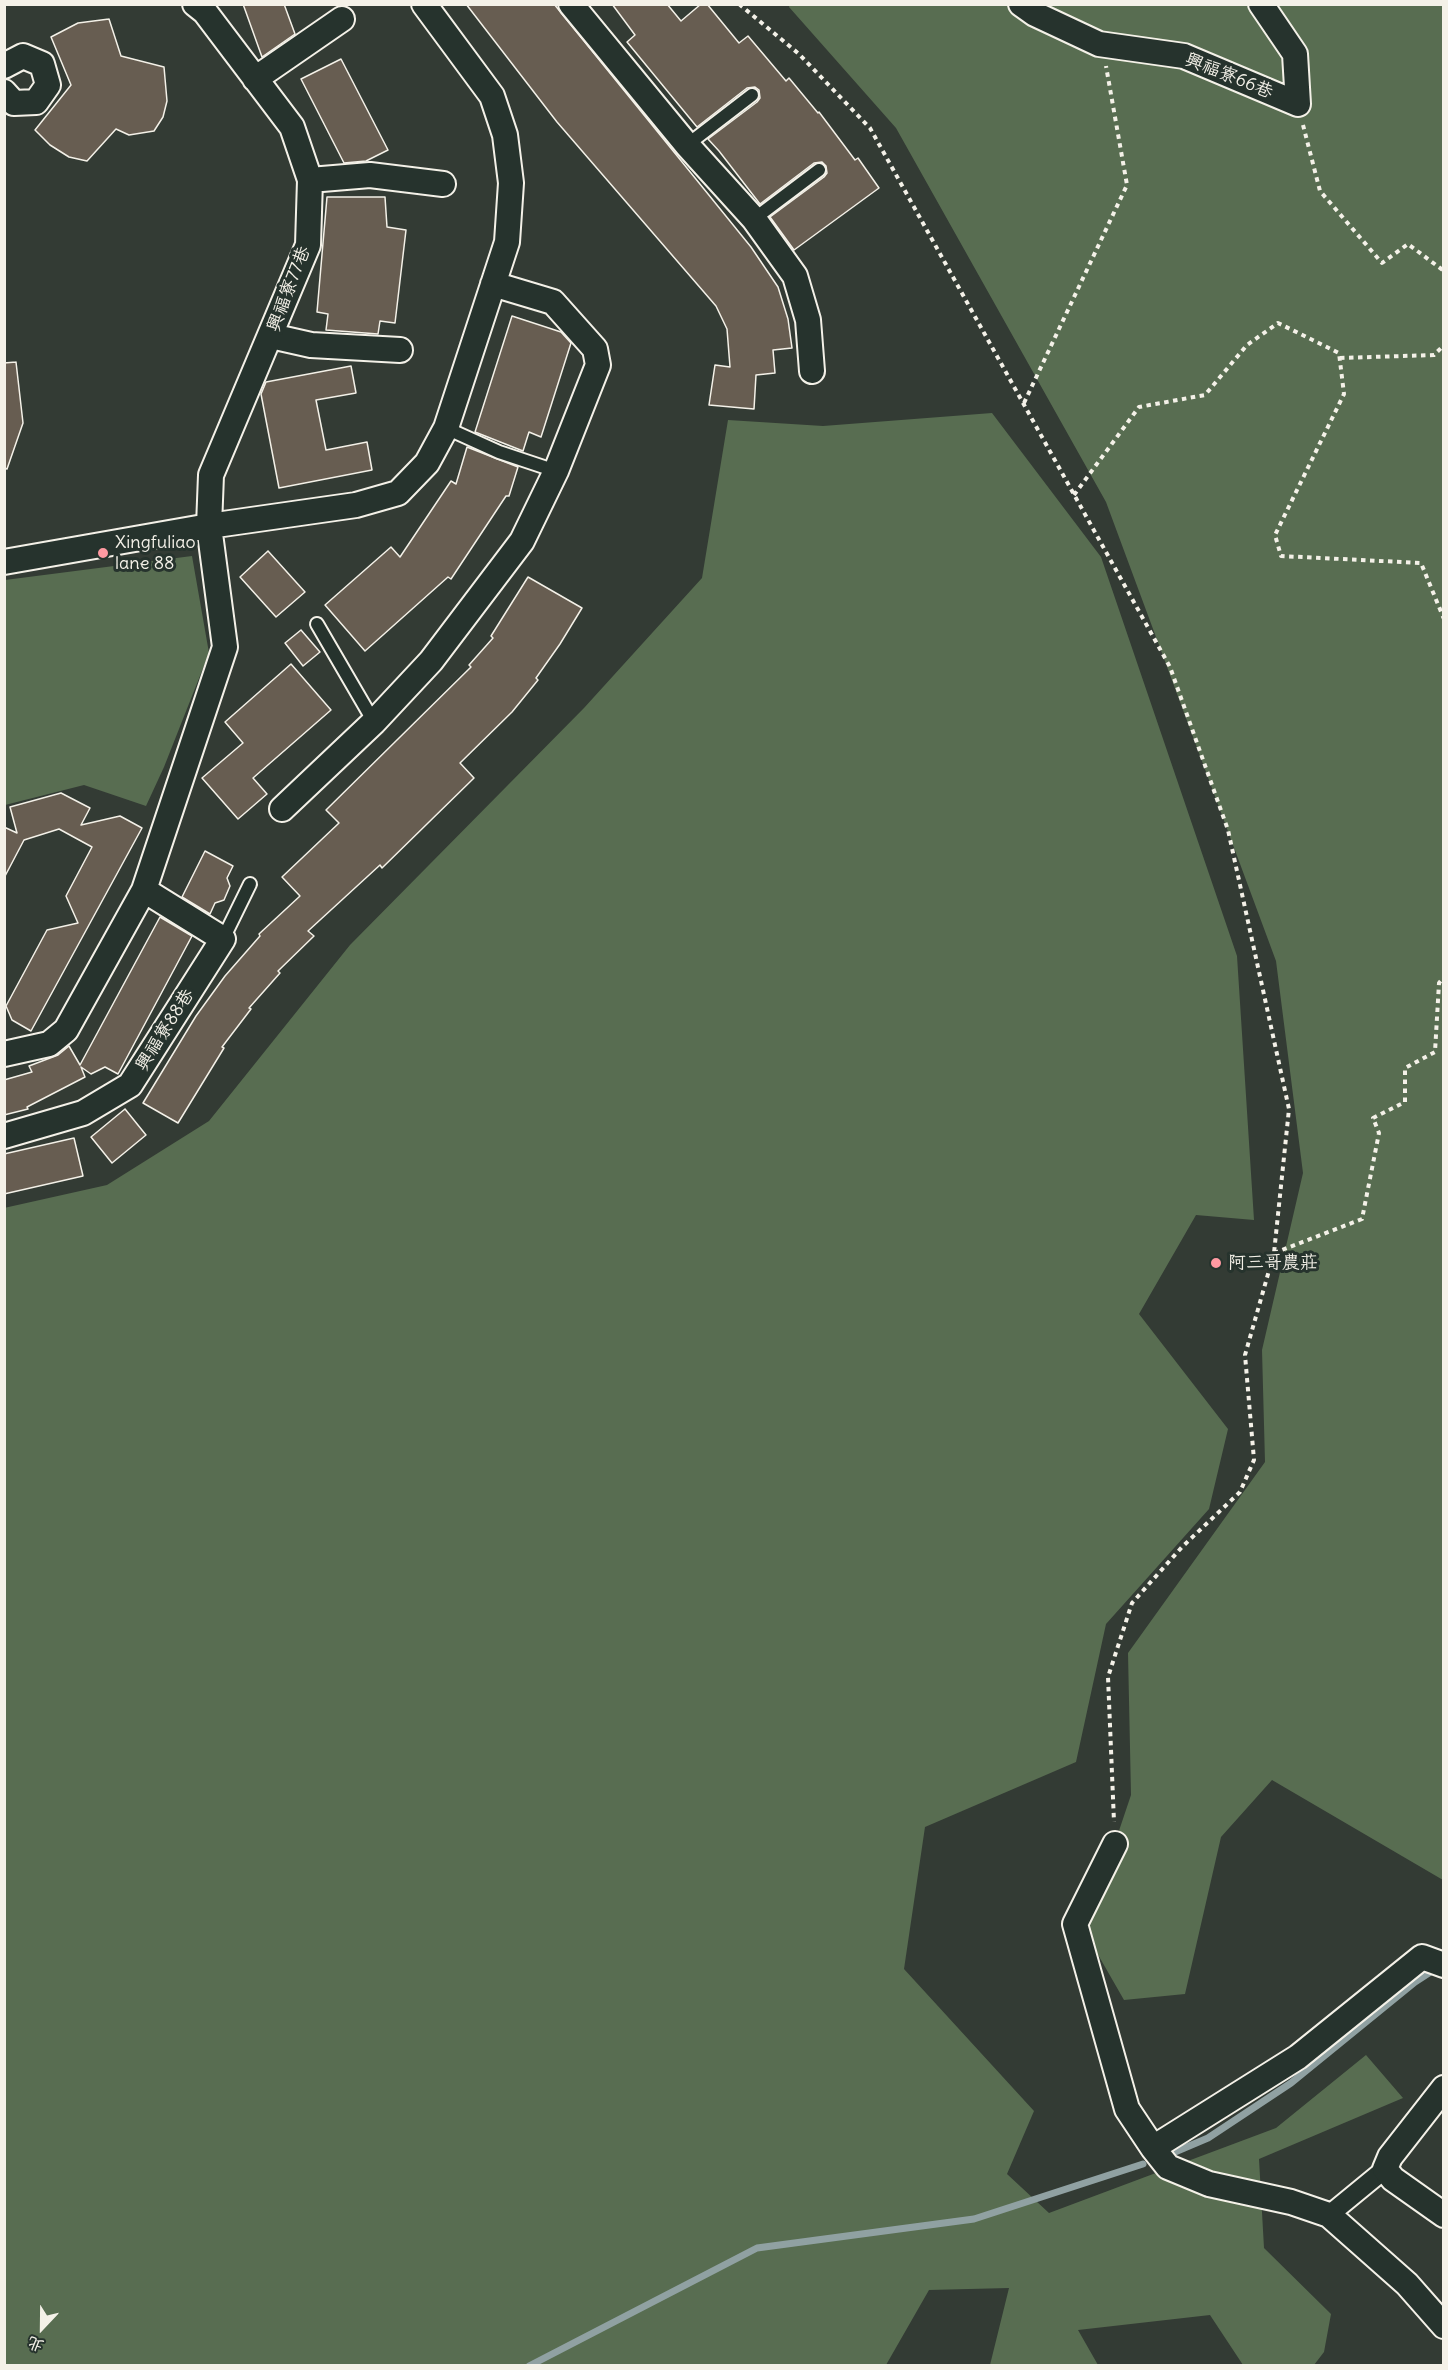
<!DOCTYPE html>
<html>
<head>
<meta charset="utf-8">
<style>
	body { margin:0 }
	#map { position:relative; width:1448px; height:2370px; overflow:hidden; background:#333b34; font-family:Delius,"LXGW WenKai TC",sans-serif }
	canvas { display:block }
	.frame { position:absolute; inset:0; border:6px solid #f4f1e8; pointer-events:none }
	.north { position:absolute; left:12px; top:2298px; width:60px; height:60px; -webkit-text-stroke:4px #26332d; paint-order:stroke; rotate:202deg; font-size:16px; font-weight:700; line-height:24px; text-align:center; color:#f4f1e8 }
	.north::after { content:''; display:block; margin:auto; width:21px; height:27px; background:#f4f1e8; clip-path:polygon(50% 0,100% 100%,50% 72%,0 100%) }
</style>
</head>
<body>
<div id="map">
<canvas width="1448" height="2370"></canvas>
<div class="frame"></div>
<div class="north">北</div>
</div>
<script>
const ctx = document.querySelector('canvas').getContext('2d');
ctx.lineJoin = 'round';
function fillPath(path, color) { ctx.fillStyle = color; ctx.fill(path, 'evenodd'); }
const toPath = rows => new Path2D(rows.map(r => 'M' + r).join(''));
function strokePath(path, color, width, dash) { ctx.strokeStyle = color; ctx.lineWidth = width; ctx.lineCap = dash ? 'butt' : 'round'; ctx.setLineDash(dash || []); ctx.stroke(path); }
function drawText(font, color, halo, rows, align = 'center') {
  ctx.font = font + ' Delius,"LXGW WenKai TC",sans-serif'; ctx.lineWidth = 6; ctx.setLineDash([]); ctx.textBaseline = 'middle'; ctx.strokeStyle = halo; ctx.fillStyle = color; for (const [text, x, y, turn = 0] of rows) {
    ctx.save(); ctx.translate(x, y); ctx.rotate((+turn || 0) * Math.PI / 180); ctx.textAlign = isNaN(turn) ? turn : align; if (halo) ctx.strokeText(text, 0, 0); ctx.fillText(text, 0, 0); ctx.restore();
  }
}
fillPath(toPath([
	[790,4,1443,5,1443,1880,1272,1780,1221,1837,1185,1994,1124,2000,1085,1932,1131,1795,1128,1653,1265,1462,1262,1350,1303,1173,1276,961,1106,502,896,128,789,7],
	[992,413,1101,557,1237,956,1254,1220,1196,1215,1139,1314,1228,1429,1209,1509,1106,1624,1076,1762,925,1827,904,1969,1034,2111,1007,2174,1049,2213,1276,2128,1366,2055,1403,2098,1259,2159,1264,2248,1331,2314,1324,2352,1314,2365,1243,2365,1210,2315,1078,2330,1098,2365,990,2365,1009,2288,929,2290,886,2365,5,2365,4,1208,107,1185,209,1121,350,945,584,708,702,578,728,420,823,426],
	[192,556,209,653,164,767,146,806,84,785,5,805,5,580]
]), '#586d51');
strokePath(toPath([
	[1175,2152,1208,2138,1291,2083,1415,1982,1435,1969],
	[529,2366,757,2248,974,2219,1143,2164]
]), '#90a1a2', 7);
const building = toPath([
	[243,4,284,4,295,34,262,57,243,4],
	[466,4,554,4,751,247,778,287,788,319,792,348,773,350,775,373,756,375,754,409,709,405,715,365,730,367,727,329,716,306,557,122,466,4],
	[612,4,667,4,681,21,701,4,707,4,739,43,748,36,786,81,789,78,818,113,819,112,855,160,858,158,879,188,794,250,770,217,824,177,827,173,826,166,822,162,814,163,760,204,719,151,708,139,757,102,760,98,759,90,755,87,747,88,697,127,627,42,635,35,612,4],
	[109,19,121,56,164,67,167,101,163,117,154,131,129,135,116,129,87,161,69,157,50,145,35,130,71,85,51,37,78,23,109,19],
	[341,59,388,150,366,161,344,163,301,79,341,59],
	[327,197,385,197,387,227,406,230,395,323,380,321,378,334,326,330,328,314,317,312,327,197],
	[512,316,561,332,571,343,541,437,529,432,523,451,475,432,512,316],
	[16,362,23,423,7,469,4,468,4,363,16,362],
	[351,366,356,393,316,400,326,450,367,442,372,470,279,488,261,394,266,382,351,366],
	[467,447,518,467,509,496,506,496,451,579,448,577,365,651,325,605,391,547,400,557,451,481,456,484,467,447],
	[268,551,305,592,276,617,240,577,268,551],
	[528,577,582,608,560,644,536,678,538,680,512,712,460,763,474,778,382,868,380,865,308,931,314,936,278,971,280,973,249,1008,251,1009,222,1047,224,1048,178,1123,143,1103,196,1016,225,976,260,936,259,934,300,896,282,877,339,823,326,810,471,667,469,665,493,638,491,636,528,577],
	[301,630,320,652,303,666,285,643,301,630],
	[291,664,331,710,253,778,267,794,238,819,202,778,243,743,225,722,291,664],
	[61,793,90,808,81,825,120,816,142,828,31,1031,12,1020,6,1006,47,930,78,923,66,896,92,847,59,829,24,840,4,878,4,827,17,833,10,807,61,793],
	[205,851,233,866,227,878,230,886,224,900,215,903,210,914,182,897,205,851],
	[160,917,192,936,118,1074,105,1067,91,1074,81,1067,85,1077,27,1107,28,1109,4,1115,4,1080,32,1072,29,1066,58,1055,69,1046,80,1065,160,917],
	[125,1109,146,1135,112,1163,91,1137,125,1109],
	[74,1138,83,1176,4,1194,4,1154,74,1138]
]);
fillPath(building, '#675d51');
strokePath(building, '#f4f1e8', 1.5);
const service = toPath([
	[687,145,752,95],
	[754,219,819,170],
	[446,428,499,452,556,471],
	[317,624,374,722],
	[223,939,250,884]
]);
const pedestrian = toPath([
	[1329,2215,1385,2169]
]);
const minor = toPath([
	[571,4,687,145,754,219,795,276,808,320,812,371],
	[1021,4,1035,14,1099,44,1184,56,1298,104,1295,54,1261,4],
	[4,66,23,56,42,64,48,85,36,102,14,103,4,92],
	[255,79,342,19],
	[310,180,370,175,443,184],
	[271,336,311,345,400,350],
	[4,562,209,526,356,505,398,493,427,463,446,428,507,242,511,183,505,135,492,96,424,4],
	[282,809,374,722,431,661,522,541,556,471,598,365,595,349,553,302,493,284],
	[4,1054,49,1044,66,1030,144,890,225,647,209,526,211,475,308,245,310,180,292,127,205,12,195,4],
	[4,1136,83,1113,130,1085,223,939,144,890],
	[1115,1844,1075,1924,1127,2109,1153,2148,1298,2057,1422,1957,1444,1965],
	[1444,2088,1390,2157,1385,2169,1393,2179,1444,2215],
	[1153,2148,1168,2167,1209,2184,1291,2202,1329,2215,1407,2284,1444,2326]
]);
strokePath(service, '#f4f1e8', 16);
strokePath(pedestrian, '#f4f1e8', 22);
strokePath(minor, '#f4f1e8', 28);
strokePath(toPath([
	[739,4,799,54,870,128,1170,667,1228,830,1289,1109,1274,1253,1245,1355,1254,1460,1240,1492,1182,1547,1132,1603,1108,1677,1114,1822],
	[1303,125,1320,191,1382,263,1408,244,1444,271],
	[1340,358,1434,355,1444,345],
	[1024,403,1127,185,1106,66],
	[1074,495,1139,407,1205,395,1247,345,1278,323,1339,353,1344,394,1275,535,1281,556,1421,563,1444,619],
	[1274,1253,1362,1219,1379,1133,1373,1118,1405,1102,1405,1068,1435,1052,1439,983,1444,977]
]), '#f4f1e8', 4, [4.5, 4.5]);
strokePath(service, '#26332d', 12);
strokePath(pedestrian, '#26332d', 18);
strokePath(minor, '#26332d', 24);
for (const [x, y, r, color] of [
	[103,553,6,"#ff9aa2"],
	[1216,1263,6,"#ff9aa2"]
]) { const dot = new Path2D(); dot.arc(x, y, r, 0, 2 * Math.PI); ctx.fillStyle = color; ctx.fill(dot); strokePath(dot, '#26332d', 2); }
drawText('18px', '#f4f1e8', '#26332d', [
	["興福寮66巷",1229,76,22],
	["興福寮77巷",289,289,-69],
	["興福寮88巷",165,1030,-58]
]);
drawText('18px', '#f4f1e8', '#26332d', [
	["Xingfuliao",115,543],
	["lane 88",115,564],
	["阿三哥農莊",1228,1263]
], 'left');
</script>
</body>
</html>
